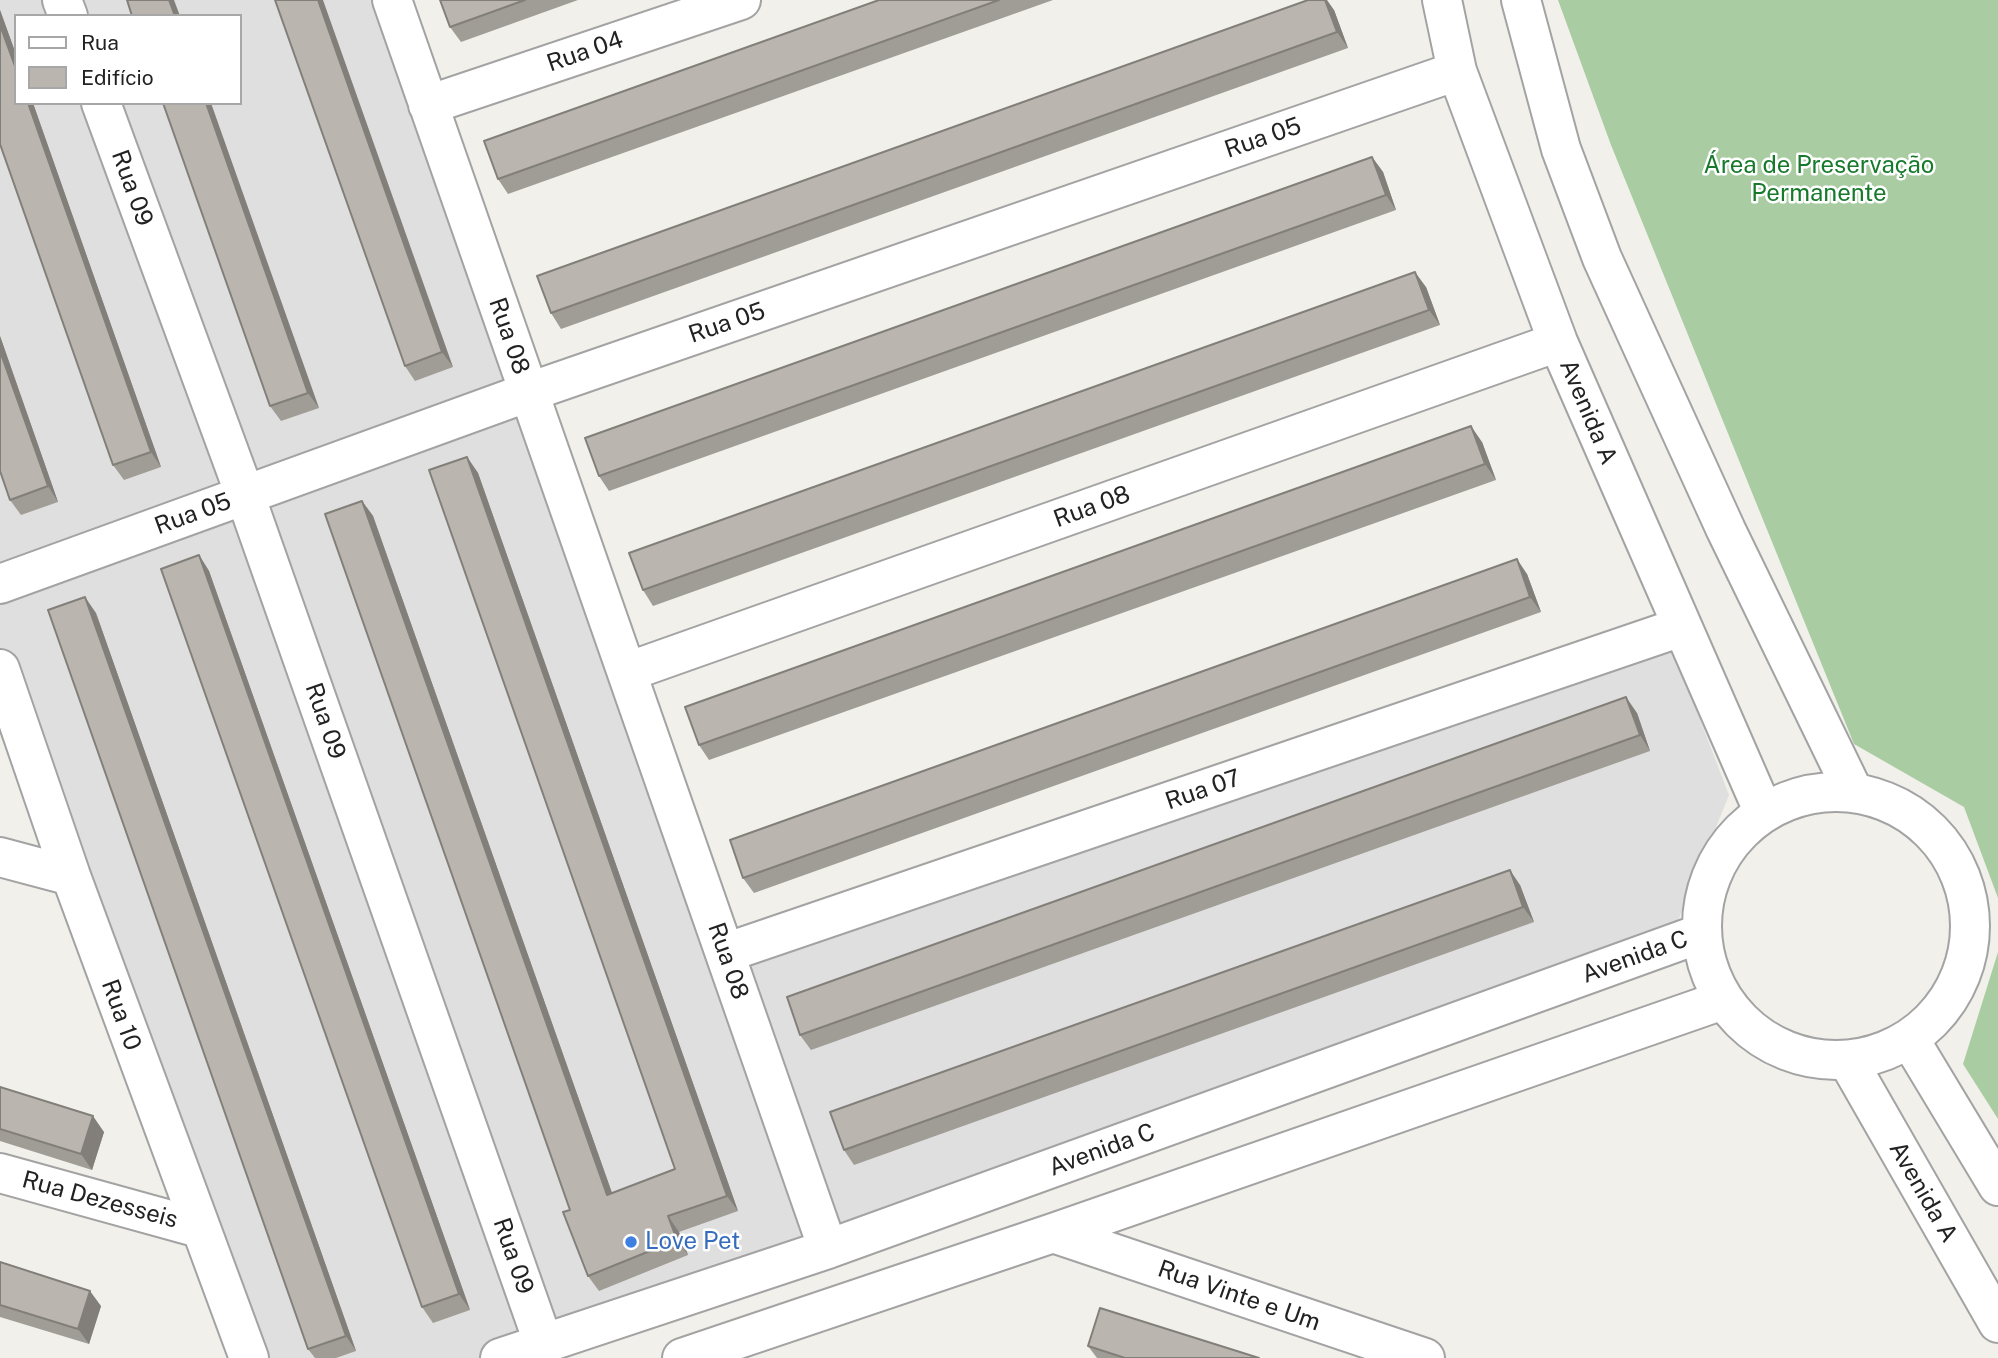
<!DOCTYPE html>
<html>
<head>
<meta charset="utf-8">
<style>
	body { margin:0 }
	#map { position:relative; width:1998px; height:1358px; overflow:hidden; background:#f1f0ea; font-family:"Public Sans",sans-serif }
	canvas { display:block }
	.legend { position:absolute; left:14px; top:14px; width:228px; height:91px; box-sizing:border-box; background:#fff; border:2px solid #a7a7a7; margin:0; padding:9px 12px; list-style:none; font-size:21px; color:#222 }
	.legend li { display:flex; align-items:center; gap:14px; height:35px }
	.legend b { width:35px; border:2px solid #a7a7a7 }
</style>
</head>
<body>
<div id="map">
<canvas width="1998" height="1358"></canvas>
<ul class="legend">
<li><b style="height:9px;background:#fff"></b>Rua</li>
<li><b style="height:19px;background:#bab6af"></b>Edifício</li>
</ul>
</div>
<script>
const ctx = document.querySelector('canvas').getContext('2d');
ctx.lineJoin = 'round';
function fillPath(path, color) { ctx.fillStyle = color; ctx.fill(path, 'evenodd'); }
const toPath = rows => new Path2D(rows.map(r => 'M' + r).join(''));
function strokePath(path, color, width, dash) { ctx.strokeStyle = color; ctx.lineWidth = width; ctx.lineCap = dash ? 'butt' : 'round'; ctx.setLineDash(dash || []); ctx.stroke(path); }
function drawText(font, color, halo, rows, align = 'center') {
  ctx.font = font + ' "Public Sans",sans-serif'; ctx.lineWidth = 5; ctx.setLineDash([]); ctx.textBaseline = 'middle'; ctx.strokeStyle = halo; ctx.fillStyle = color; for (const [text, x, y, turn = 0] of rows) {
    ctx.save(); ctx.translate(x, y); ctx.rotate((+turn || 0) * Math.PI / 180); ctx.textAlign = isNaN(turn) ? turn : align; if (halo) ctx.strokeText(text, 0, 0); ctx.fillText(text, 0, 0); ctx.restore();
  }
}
fillPath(toPath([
	[0,0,392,0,828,1249,500,1358,249,1358,0,669],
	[16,16,240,16,240,103,16,103],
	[1673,649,1729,795,1673,933,831,1235,742,964]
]), '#e0dfdf');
fillPath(toPath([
	[1558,0,1998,0,1998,898,1964,807,1854,744,1611,145],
	[1998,952,1998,1119,1963,1064]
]), '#a9cca2');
const minor = toPath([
	[62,0,68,16],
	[392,0,828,1249],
	[1442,0,1457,71,1558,342,1764,813],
	[1521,0,1561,149,1602,258,1726,530,1854,793],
	[101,103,245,495,543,1342],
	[428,105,741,0],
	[0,584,529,392,1457,71],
	[0,669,71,876,249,1358],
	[627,672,1558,342],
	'1702 926a134 134 0 1 1 268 0a134 134 0 1 1-268 0Z',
	[0,857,71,876],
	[725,953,1681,627],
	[1910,1040,1998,1186],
	[1848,1061,1998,1323],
	[0,1173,199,1228],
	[1053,1233,1425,1358],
	[500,1358,828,1249,1702,933],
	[682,1358,1053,1233,1723,1000]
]);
strokePath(minor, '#a3a3a3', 42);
strokePath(minor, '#fff', 38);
fillPath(toPath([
	[275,0,453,367,415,381,405,366],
	[440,0,578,0,461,42,450,27],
	[879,0,1053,0,508,194,498,179],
	[0,10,161,467,124,480,113,465,0,144],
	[1334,10,1348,48,561,329,551,313],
	[163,103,319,408,281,421,270,406],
	[1372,157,1383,172,1396,210,609,491,599,476],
	[1426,287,1440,325,653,606,643,590],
	[0,336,58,502,21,515,10,500],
	[1482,442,1496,480,709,760,699,745],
	[467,457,478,473,738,1211,679,1232,688,1255,599,1291,588,1276,570,1210,362,501,373,516,612,1193,675,1169],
	[199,555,209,571,470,1310,433,1323,422,1307],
	[1527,574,1541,612,754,893,743,878],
	[96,613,356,1351,336,1358,315,1358,308,1349],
	[1637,713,1650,751,811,1050,800,1035],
	[1520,885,1534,922,854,1165,844,1150],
	[0,1087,104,1132,92,1170,0,1141],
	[0,1262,101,1306,89,1344,0,1317],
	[1088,1346,1259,1358,1097,1358]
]), '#a09d96');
fillPath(toPath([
	[169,0,174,0,180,16,175,16],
	[318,0,323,0,453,367,442,352],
	[1325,0,1327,0,1334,10,1348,48,1337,32],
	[0,10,16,54,16,69,0,25],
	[28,103,33,103,161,467,151,452],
	[206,103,211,103,319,408,308,393],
	[1372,157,1383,172,1396,210,1386,195],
	[1415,272,1426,287,1440,325,1429,310],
	[0,336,58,502,48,486,0,351],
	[1471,426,1482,442,1496,480,1485,464],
	[467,457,478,473,738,1211,727,1196],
	[362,501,373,516,618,1210,607,1195],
	[199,555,209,571,470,1310,459,1294],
	[1517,559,1527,574,1541,612,1530,597],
	[85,597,96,613,356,1351,346,1336],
	[1626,697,1637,713,1650,751,1640,735],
	[1510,870,1520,885,1534,922,1523,907],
	[93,1116,104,1132,92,1170,81,1154],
	[668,1216,679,1232,688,1255,677,1240],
	[90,1291,101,1306,89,1344,78,1329]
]), '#827f7a');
const building = toPath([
	[127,0,169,0,175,16,132,16,127,0],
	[275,0,318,0,442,352,405,366,275,0],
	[440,0,525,0,450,27,440,0],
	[879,0,999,0,498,179,484,141,879,0],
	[1308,0,1325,0,1337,32,551,313,537,276,1308,0],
	[0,25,16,69,16,103,28,103,151,452,113,465,0,144,0,25],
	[163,103,206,103,308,393,270,406,163,103],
	[1372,157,1386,195,599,476,585,438,1372,157],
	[1415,272,1429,310,643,590,629,553,1415,272],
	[0,351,48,486,10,500,0,471,0,351],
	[1471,426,1485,464,699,745,685,707,1471,426],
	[467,457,727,1196,668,1216,677,1240,588,1276,563,1212,570,1210,325,514,362,501,607,1195,675,1169,429,470,467,457],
	[199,555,459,1294,422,1307,161,569,199,555],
	[1517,559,1530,597,743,878,730,840,1517,559],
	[85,597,346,1336,308,1349,48,610,85,597],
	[1626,697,1640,735,800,1035,787,997,1626,697],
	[1510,870,1523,907,844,1150,830,1112,1510,870],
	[0,1087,93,1116,81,1154,0,1129,0,1087],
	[0,1262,90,1291,78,1329,0,1305,0,1262],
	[1100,1308,1259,1358,1125,1358,1088,1346,1100,1308]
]);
fillPath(building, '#bab6af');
strokePath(building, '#827f7a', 2);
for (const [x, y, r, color] of [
	[631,1242,7,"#3f7fe0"]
]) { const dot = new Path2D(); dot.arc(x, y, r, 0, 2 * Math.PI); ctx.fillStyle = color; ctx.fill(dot); strokePath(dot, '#fff', 2.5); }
drawText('24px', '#222', '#fff', [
	["Rua 04",585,52,-19],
	["Rua 05",1263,138,-19],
	["Rua 09",132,188,70],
	["Rua 05",727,323,-19],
	["Rua 08",509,336,71],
	["Avenida A",1588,412,67],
	["Rua 08",1092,507,-20],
	["Rua 05",193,514,-20],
	["Rua 09",325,721,71],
	["Rua 07",1203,790,-19],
	["Avenida C",1635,957,-20],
	["Rua 08",728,961,71],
	["Rua 10",121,1015,70],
	["Avenida C",1102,1150,-20],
	["Avenida A",1923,1192,60],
	["Rua Dezesseis",100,1200,15],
	["Rua 09",513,1256,71],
	["Rua Vinte e Um",1239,1296,19]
]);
drawText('24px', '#16792b', '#fff', [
	["Área de Preservação",1819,166],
	["Permanente",1819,194]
]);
drawText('24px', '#366cbe', '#fff', [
	["Love Pet",645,1242]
], 'left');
</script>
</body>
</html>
